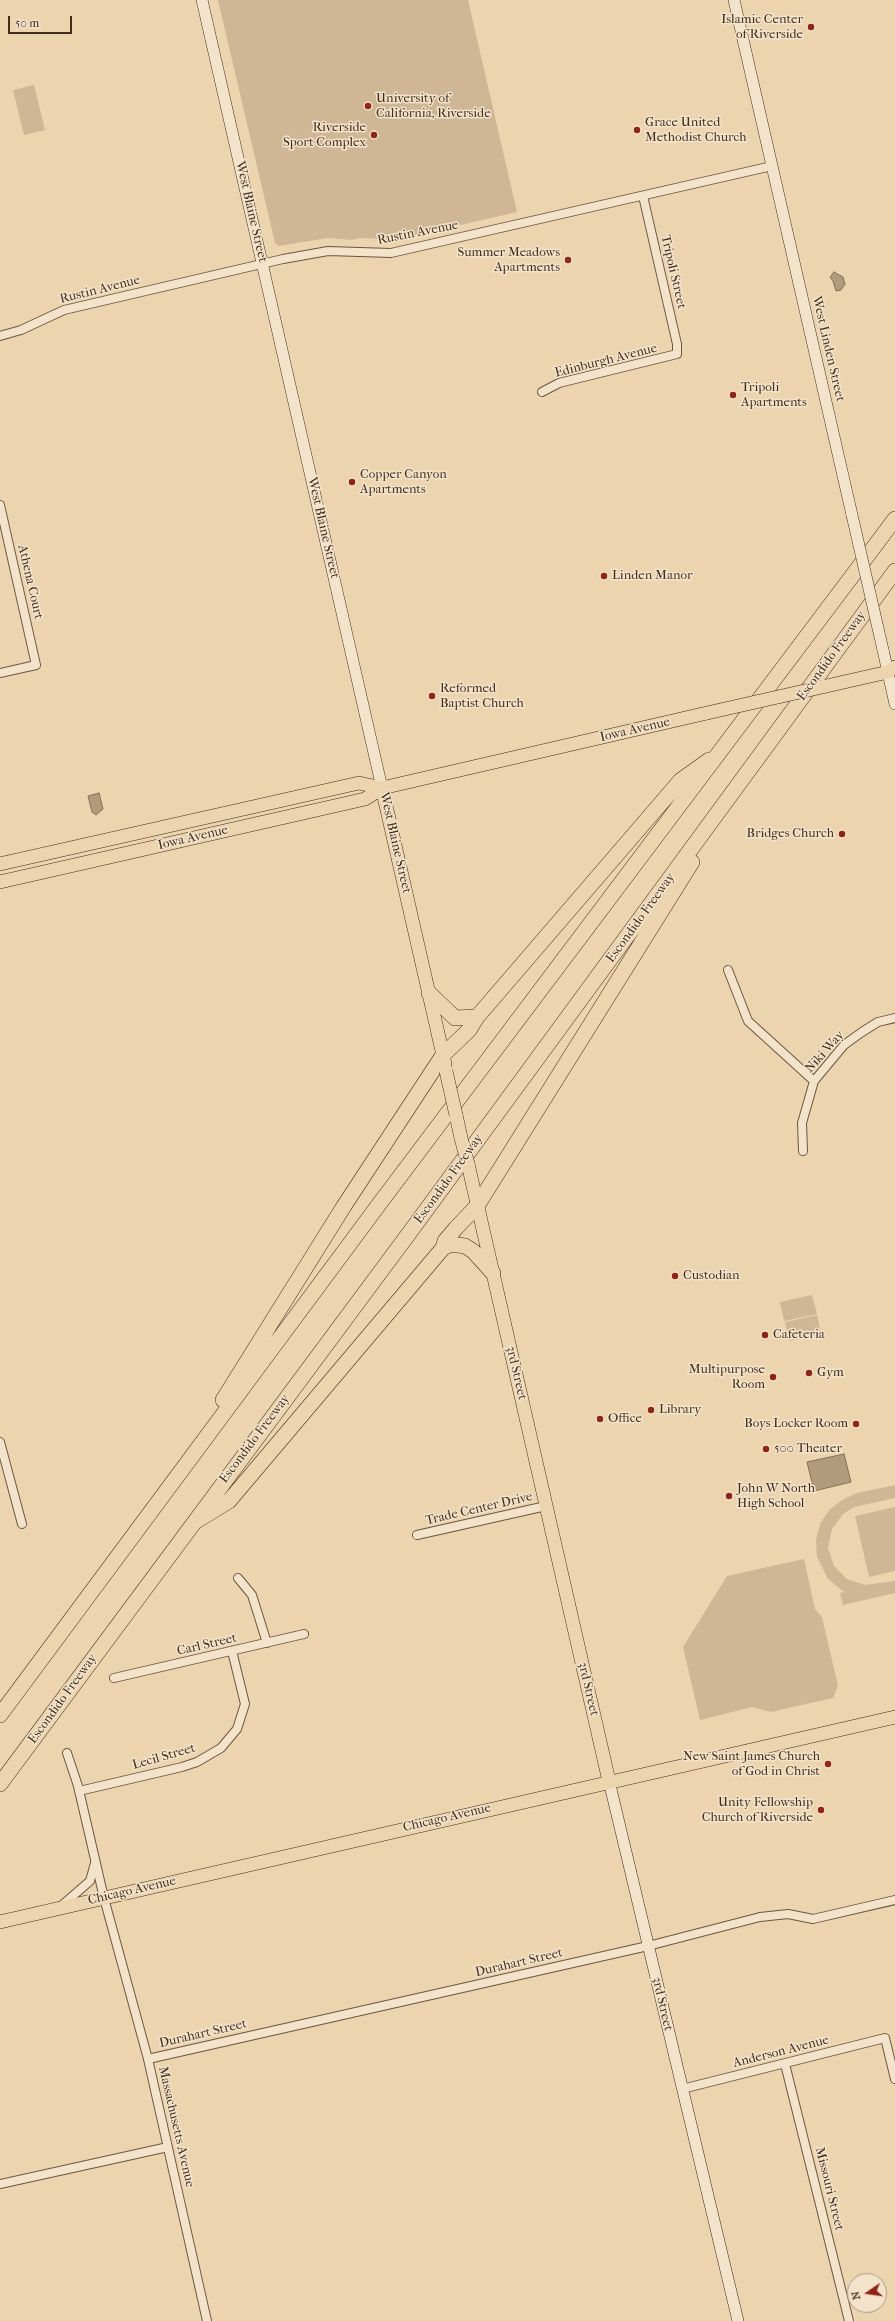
<!DOCTYPE html>
<html>
<head>
<meta charset="utf-8">
<style>
	body { margin:0 }
	#map { position:relative; width:895px; height:2321px; overflow:hidden; background:#ecd4af; font-family:"IM FELL French Canon",serif }
	canvas { display:block }
	.north { position:absolute; left:847px; top:2273px; width:40px; height:40px; box-sizing:border-box; background:#f3e3cb; border:1px solid #ac9a85; border-radius:50%; rotate:257deg; font-size:11px; font-weight:700; line-height:16px; text-align:center; color:#422c1b }
	.north::after { content:''; display:block; margin:auto; width:14px; height:18px; background:#8f2418; clip-path:polygon(50% 0,100% 100%,50% 72%,0 100%) }
	.scale { position:absolute; left:8px; top:16px; width:64px; height:18px; box-sizing:border-box; border:2px solid #422c1b; border-top:0; padding-left:5px; font-size:12px; line-height:14px; white-space:nowrap; color:#422c1b; -webkit-text-stroke:3px #f3e3cb; paint-order:stroke }
</style>
</head>
<body>
<div id="map">
<canvas width="895" height="2321"></canvas>
<div class="north">N</div>
<div class="scale">50 m</div>
</div>
<script>
const ctx = document.querySelector('canvas').getContext('2d');
ctx.lineJoin = 'round';
function fillPath(path, color) { ctx.fillStyle = color; ctx.fill(path, 'evenodd'); }
const toPath = rows => new Path2D(rows.map(r => 'M' + r).join(''));
function strokePath(path, color, width, dash) { ctx.strokeStyle = color; ctx.lineWidth = width; ctx.lineCap = dash ? 'butt' : 'round'; ctx.setLineDash(dash || []); ctx.stroke(path); }
function drawText(font, color, halo, rows, align = 'center') {
  ctx.font = font + ' "IM FELL French Canon",serif'; ctx.lineWidth = 3; ctx.setLineDash([]); ctx.textBaseline = 'middle'; ctx.strokeStyle = halo; ctx.fillStyle = color; for (const [text, x, y, turn = 0] of rows) {
    ctx.save(); ctx.translate(x, y); ctx.rotate((+turn || 0) * Math.PI / 180); ctx.textAlign = isNaN(turn) ? turn : align; if (halo) ctx.strokeText(text, 0, 0); ctx.fillText(text, 0, 0); ctx.restore();
  }
}
fillPath(toPath([
	[218,0,468,0,517,212,391,241,383,239,361,238,352,240,328,238,279,246,275,243],
	[34,85,45,130,24,135,13,90],
	[812,1295,817,1314,784,1321,780,1302],
	[817,1315,821,1334,789,1341,785,1322],
	[895,1485,895,1498,854,1507,843,1514,832,1529,828,1548,834,1566,847,1579,865,1585,895,1581,895,1593,843,1605,840,1593,844,1592,828,1579,817,1557,816,1540,820,1524,829,1510,842,1500,857,1493],
	[895,1507,895,1571,869,1577,855,1516],
	[804,1559,815,1609,822,1617,838,1686,833,1698,771,1712,752,1707,700,1720,683,1647,727,1576]
]), '#cfb796');
const water = toPath([
	[834,272,843,277,845,284,841,290,836,291,833,281,830,277,834,272],
	[99,793,103,809,96,815,92,812,88,796,99,793],
	[844,1454,851,1482,814,1491,807,1462,844,1454]
]);
fillPath(water, '#b29b7d');
strokePath(water, '#856f56', 1);
const street = toPath([
	[0,336,21,330,64,310,283,259,328,251,391,253,772,166],
	[542,392,559,383,677,354,677,344,643,196],
	[0,505,36,665,0,673],
	[728,970,748,1021,814,1081],
	[803,1151,802,1123,814,1081,844,1045,862,1032,878,1022,895,1018],
	[0,1442,22,1524],
	[417,1535,546,1506],
	[238,1578,252,1595,267,1643],
	[114,1678,304,1634],
	[67,1753,78,1786,104,1898,148,2059,207,2321],
	[79,1791,182,1767,197,1762,221,1748,237,1729,245,1704,232,1651],
	[60,1907,90,1881,95,1863],
	[148,2059,648,1946,760,1917,788,1914,813,1919,895,1900],
	[785,2064,849,2321],
	[682,2089,885,2038,895,2079],
	[0,2184,168,2147]
]);
const secondary = toPath([
	[202,0,382,788],
	[734,0,852,515],
	[883,650,895,704],
	[609,1781,738,2321]
]);
const primary = toPath([
	[822,687,888,672,895,667],
	[382,788,445,1064],
	[0,864,359,783,382,788],
	[0,882,365,799,382,788,707,713],
	[456,1115,461,1138],
	[468,1164,609,1781],
	[0,1922,895,1717]
]);
const highway = toPath([
	[429,993,455,1018,477,1017],
	[443,1248,445,1241,456,1228,477,1206,692,862],
	[223,1400,344,1206,443,1055,469,1030,477,1017,681,780,709,760],
	[198,1520,229,1501,443,1248,451,1244,465,1246,473,1251,493,1273],
	[0,1715,380,1203,895,519],
	[0,1784,413,1228,895,571]
]);
strokePath(street, '#6c5640', 10);
strokePath(secondary, '#422c1b', 12);
strokePath(primary, '#422c1b', 14);
strokePath(highway, '#422c1b', 16);
strokePath(street, '#f3e3cb', 8);
strokePath(secondary, '#f3e3cb', 11);
strokePath(primary, '#ecd4af', 13);
strokePath(highway, '#ecd4af', 15);
const secondaryBridge = toPath([
	[852,515,883,650]
]);
const primaryBridge = toPath([
	[707,713,822,687],
	[446,1071,456,1115],
	[461,1138,468,1164]
]);
strokePath(secondaryBridge, '#422c1b', 12, []);
strokePath(primaryBridge, '#422c1b', 14, []);
strokePath(secondaryBridge, '#f3e3cb', 11);
strokePath(primaryBridge, '#ecd4af', 13);
for (const [x, y, r, color] of [
	[811,27,4,"#8f2418"],
	[368,106,4,"#8f2418"],
	[637,130,4,"#8f2418"],
	[374,135,4,"#8f2418"],
	[568,260,4,"#8f2418"],
	[733,395,4,"#8f2418"],
	[352,482,4,"#8f2418"],
	[604,576,4,"#8f2418"],
	[432,696,4,"#8f2418"],
	[842,834,4,"#8f2418"],
	[675,1276,4,"#8f2418"],
	[765,1335,4,"#8f2418"],
	[809,1373,4,"#8f2418"],
	[773,1377,4,"#8f2418"],
	[651,1410,4,"#8f2418"],
	[600,1419,4,"#8f2418"],
	[856,1424,4,"#8f2418"],
	[766,1449,4,"#8f2418"],
	[729,1496,4,"#8f2418"],
	[828,1764,4,"#8f2418"],
	[821,1810,4,"#8f2418"]
]) { const dot = new Path2D(); dot.arc(x, y, r, 0, 2 * Math.PI); ctx.fillStyle = color; ctx.fill(dot); strokePath(dot, '#f3e3cb', 1.5); }
drawText('13px', '#422c1b', '#f3e3cb', [
	["Islamic Center",803,20,"right"],
	["of Riverside",803,35,"right"],
	["University of",376,99],
	["California, Riverside",376,114],
	["Grace United",645,123],
	["Methodist Church",645,138],
	["Riverside",366,128,"right"],
	["Sport Complex",366,143,"right"],
	["Summer Meadows",560,253,"right"],
	["Apartments",560,268,"right"],
	["Tripoli",741,388],
	["Apartments",741,403],
	["Copper Canyon",360,475],
	["Apartments",360,490],
	["Linden Manor",612,576],
	["Reformed",440,689],
	["Baptist Church",440,704],
	["Bridges Church",834,834,"right"],
	["Custodian",683,1276],
	["Cafeteria",773,1335],
	["Multipurpose",765,1370,"right"],
	["Room",765,1385,"right"],
	["Gym",817,1373],
	["Library",659,1410],
	["Office",608,1419],
	["Boys Locker Room",848,1424,"right"],
	["500 Theater",774,1449],
	["John W North",737,1489],
	["High School",737,1504],
	["New Saint James Church",820,1757,"right"],
	["of God in Christ",820,1772,"right"],
	["Unity Fellowship",813,1803,"right"],
	["Church of Riverside",813,1818,"right"]
], 'left');
drawText('13px', '#422c1b', '#f3e3cb', [
	["West Blaine Street",251,212,77],
	["Rustin Avenue",418,233,-11],
	["Tripoli Street",673,272,77],
	["Rustin Avenue",100,290,-14],
	["West Linden Street",828,349,77],
	["Edinburgh Avenue",606,361,-14],
	["West Blaine Street",323,528,77],
	["Athena Court",30,582,77],
	["Escondido Freeway",832,656,-54],
	["Iowa Avenue",635,730,-13],
	["Iowa Avenue",193,838,-13],
	["West Blaine Street",395,843,77],
	["Escondido Freeway",641,918,-54],
	["Niki Way",825,1052,-48],
	["Escondido Freeway",449,1179,-54],
	["3rd Street",516,1373,77],
	["Escondido Freeway",255,1439,-53],
	["Trade Center Drive",479,1509,-13],
	["Carl Street",207,1645,-13],
	["3rd Street",588,1689,77],
	["Escondido Freeway",63,1699,-54],
	["Lecil Street",164,1757,-16],
	["Chicago Avenue",447,1818,-13],
	["Chicago Avenue",132,1891,-13],
	["Durahart Street",519,1963,-13],
	["3rd Street",662,2004,77],
	["Durahart Street",203,2034,-13],
	["Anderson Avenue",781,2052,-14],
	["Massachusetts Avenue",176,2127,77],
	["Missouri Street",829,2189,76]
]);
</script>
</body>
</html>
